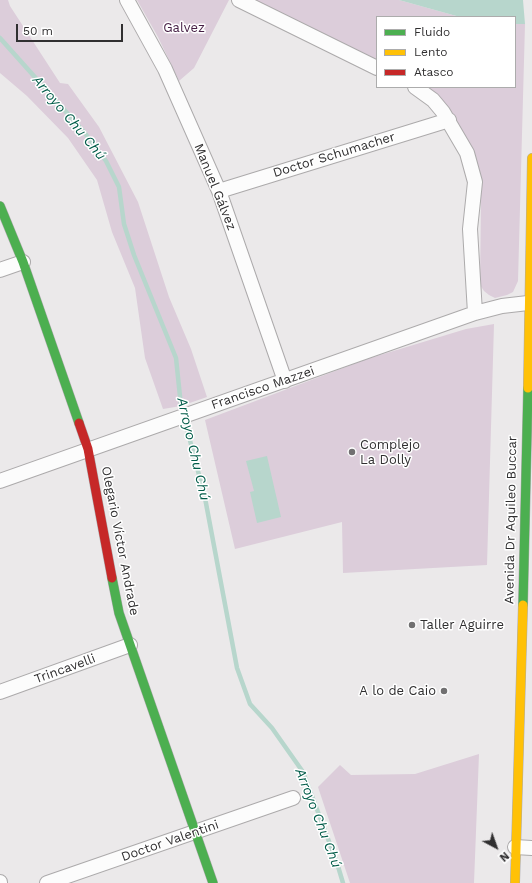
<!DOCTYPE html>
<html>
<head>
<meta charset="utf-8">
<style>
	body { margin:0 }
	#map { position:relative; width:532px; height:883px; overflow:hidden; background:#ebe9ea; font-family:"Work Sans",sans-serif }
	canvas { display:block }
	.legend { position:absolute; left:376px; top:16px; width:140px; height:72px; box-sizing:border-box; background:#fff; border:1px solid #acacac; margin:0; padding:5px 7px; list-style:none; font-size:12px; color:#302f30 }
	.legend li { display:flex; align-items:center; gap:8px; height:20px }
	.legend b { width:20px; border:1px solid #acacac }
	.north { position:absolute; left:476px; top:827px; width:40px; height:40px; -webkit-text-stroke:3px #fff; paint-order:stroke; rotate:139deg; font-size:11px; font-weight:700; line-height:16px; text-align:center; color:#302f30 }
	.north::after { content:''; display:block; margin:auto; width:14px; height:18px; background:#302f30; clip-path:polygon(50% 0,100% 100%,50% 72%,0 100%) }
	.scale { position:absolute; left:16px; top:24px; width:107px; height:18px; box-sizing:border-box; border:2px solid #302f30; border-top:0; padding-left:5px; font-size:12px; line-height:14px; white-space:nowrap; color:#302f30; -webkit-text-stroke:3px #fff; paint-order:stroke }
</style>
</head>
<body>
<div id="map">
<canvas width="532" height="883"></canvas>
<ul class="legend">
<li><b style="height:5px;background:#4caf50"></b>Fluido</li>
<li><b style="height:5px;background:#ffc107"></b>Lento</li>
<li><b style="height:5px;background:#c62828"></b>Atasco</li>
</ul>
<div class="north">N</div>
<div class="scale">50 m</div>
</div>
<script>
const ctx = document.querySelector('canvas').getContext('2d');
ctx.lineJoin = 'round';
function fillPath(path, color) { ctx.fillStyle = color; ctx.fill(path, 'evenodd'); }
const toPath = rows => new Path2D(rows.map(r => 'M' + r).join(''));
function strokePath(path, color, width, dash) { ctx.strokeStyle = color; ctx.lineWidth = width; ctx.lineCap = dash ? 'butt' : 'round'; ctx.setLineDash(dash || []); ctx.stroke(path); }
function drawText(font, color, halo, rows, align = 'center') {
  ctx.font = font + ' "Work Sans",sans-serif'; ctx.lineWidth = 3; ctx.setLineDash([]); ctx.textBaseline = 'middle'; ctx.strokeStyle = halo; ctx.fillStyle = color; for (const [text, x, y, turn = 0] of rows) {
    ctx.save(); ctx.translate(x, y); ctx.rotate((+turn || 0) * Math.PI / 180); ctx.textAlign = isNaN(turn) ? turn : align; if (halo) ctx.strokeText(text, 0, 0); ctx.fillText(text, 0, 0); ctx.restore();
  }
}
fillPath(toPath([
	[0,0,8,0,10,6,60,83,68,84,99,127,138,202,169,297,191,349,207,397,181,406,163,409,145,358,135,288,112,232,97,180,68,138,27,96,0,73],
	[137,0,229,0,194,68,179,81,158,37],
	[253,0,399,0,460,17,377,17,377,62],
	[515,24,525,24,518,281,513,292,507,295,495,298,489,295,484,291,480,285,481,197,476,162,420,87,515,87],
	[494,324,487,565,343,573,342,522,235,549,205,420,367,359,466,329],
	[479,754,474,883,350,883,318,787,340,765,351,775,415,774]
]), '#dccdda');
fillPath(toPath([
	[399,0,523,0,525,24,515,24,515,17,460,17],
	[267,456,281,517,257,523,250,492,254,491,246,461]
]), '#b7d6cc');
strokePath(toPath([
	[0,38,84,132,106,161,119,187,124,224,134,255,176,358,181,406,205,498,237,668,250,704,272,728,303,772,337,863,343,883]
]), '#b7d6cc', 4.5);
const street = toPath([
	[127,0,165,69,219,191,285,381],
	[239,0,377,68],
	[415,87,433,100,443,112,467,153,475,182,470,229,475,313],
	[219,191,449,120],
	[0,270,23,262],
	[0,481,475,313,502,306,528,303],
	[0,692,130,645],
	[515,847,532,848],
	[0,882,0,883],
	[47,883,293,798]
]);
const fast = toPath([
	[0,206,23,262,79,423],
	[112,578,119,613,213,883],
	[523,605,528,388]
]);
const slow = toPath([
	[528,388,532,158],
	[515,883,523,605]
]);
const jam = toPath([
	[79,423,88,449,112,578]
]);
strokePath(street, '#acaaab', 16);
strokePath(fast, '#acaaab', 10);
strokePath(slow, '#acaaab', 10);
strokePath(jam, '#acaaab', 10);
strokePath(street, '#fcfcfc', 14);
strokePath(fast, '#4caf50', 9);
strokePath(slow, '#ffc107', 9);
strokePath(jam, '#c62828', 9);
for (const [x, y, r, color] of [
	[352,452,4,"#717071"],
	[412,625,4,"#717071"],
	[444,691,4,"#717071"]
]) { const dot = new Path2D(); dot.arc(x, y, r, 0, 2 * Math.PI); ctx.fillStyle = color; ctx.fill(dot); strokePath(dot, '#fff', 1.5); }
drawText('13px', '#451e44', '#fff', [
	["Galvez",184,28]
]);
drawText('13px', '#302f30', '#fff', [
	["Doctor Schumacher",334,155,-17],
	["Manuel Gálvez",215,187,68],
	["Francisco Mazzei",263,388,-19],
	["Avenida Dr Aquileo Buccar",511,520,-89],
	["Olegario Víctor Andrade",120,541,79],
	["Trincavelli",65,669,-20],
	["Doctor Valentini",170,841,-19]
]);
drawText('13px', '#302f30', '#fff', [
	["Complejo",360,445],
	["La Dolly",360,460],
	["Taller Aguirre",420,625],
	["A lo de Caio",436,691,"right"]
], 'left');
drawText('italic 14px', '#035d4a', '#fff', [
	["Arroyo Chu Chú",69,118,50],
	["Arroyo Chu Chú",193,449,77],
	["Arroyo Chu Chú",318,818,69]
]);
</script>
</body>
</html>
